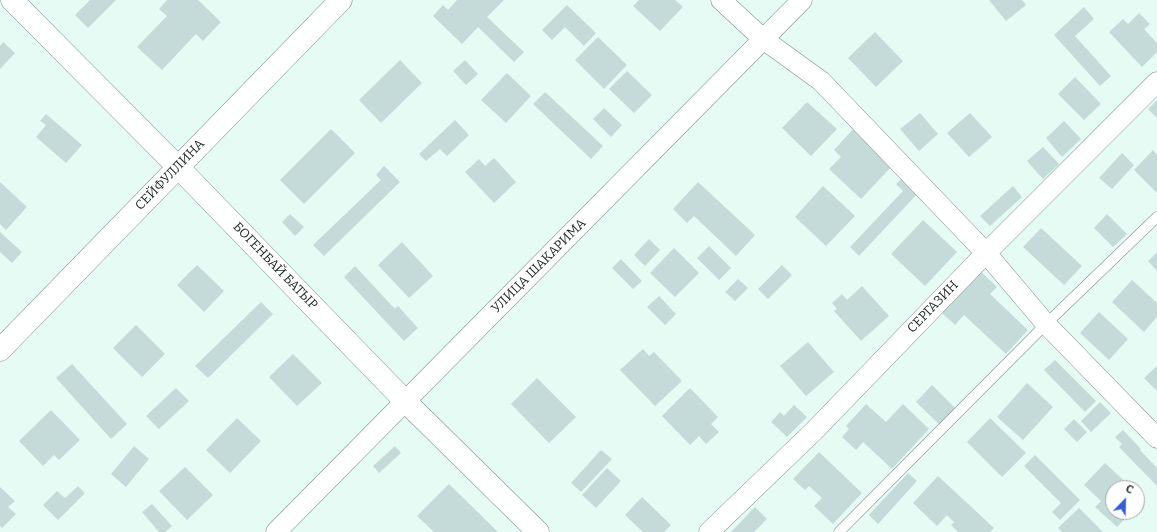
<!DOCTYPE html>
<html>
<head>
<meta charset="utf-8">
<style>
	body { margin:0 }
	#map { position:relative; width:1157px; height:532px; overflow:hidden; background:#e5fbf4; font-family:Bitter,serif }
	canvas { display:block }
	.north { position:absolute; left:1105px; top:480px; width:40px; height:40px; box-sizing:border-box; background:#fff; border:1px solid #a4a7a6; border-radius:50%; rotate:23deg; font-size:11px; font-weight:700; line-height:16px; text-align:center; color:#1b2321 }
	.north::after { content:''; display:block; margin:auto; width:14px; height:18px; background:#385dce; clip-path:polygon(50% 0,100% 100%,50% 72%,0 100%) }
</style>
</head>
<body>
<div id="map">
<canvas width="1157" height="532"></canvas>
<div class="north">С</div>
</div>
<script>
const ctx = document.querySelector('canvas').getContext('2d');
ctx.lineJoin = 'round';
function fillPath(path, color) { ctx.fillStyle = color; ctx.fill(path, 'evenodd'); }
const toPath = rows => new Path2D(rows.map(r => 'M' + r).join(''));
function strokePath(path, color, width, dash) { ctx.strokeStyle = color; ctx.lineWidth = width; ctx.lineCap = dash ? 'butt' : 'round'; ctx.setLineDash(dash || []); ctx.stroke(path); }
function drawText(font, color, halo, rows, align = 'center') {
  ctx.font = font + ' Bitter,serif'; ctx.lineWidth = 4; ctx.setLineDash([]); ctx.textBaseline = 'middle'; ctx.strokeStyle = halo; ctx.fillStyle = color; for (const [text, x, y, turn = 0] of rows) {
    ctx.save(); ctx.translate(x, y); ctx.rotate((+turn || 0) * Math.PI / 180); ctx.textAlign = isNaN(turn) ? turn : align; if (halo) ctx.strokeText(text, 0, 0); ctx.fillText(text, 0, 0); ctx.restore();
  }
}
fillPath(toPath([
	[90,0,116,0,88,28,75,15],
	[167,0,198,0,221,22,203,41,196,34,162,70,137,47,167,16,159,9],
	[457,0,504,0,487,17,524,52,514,62,478,27,462,44,433,16,443,5,448,10],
	[639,0,675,0,683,7,660,31,633,6],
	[989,0,1022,0,1026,5,1006,21],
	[567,5,596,33,584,46,565,27,552,40,542,30],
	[1084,7,1094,19,1075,36,1111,76,1100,86,1054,35],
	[1139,13,1150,24,1144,29,1157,43,1157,52,1142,67,1109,32,1123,19,1128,24],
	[875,32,903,61,876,87,848,58],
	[598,37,627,65,604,89,575,60],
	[3,42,15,53,0,69,0,46],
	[400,60,422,83,381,123,359,100],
	[465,60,478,74,466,85,453,71],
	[627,71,652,95,634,113,609,89],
	[507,73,531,96,506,123,481,100],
	[1075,77,1101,104,1084,120,1058,94],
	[545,92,603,146,591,159,533,104],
	[1157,100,1157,118,1148,109],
	[807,102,837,129,811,156,782,128],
	[604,108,622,125,611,137,593,119],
	[920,113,938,134,919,151,900,129],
	[970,113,992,137,969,157,947,133],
	[46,114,82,145,66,163,36,137,46,125,40,121],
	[455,120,469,135,447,156,440,149,426,161,419,154],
	[1064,121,1081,139,1062,157,1046,138],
	[854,128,893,165,861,199,829,169,841,157,834,150],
	[331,129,355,153,304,204,280,180],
	[1043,147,1059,164,1043,179,1027,161],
	[1153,150,1157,155,1157,193,1134,170],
	[1122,153,1134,165,1112,189,1099,178],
	[494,158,516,182,494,203,465,172,479,159,485,166],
	[384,166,400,182,324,256,313,245,381,180,376,175],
	[903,177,919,192,859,256,850,247,903,191,896,184],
	[0,182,27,207,6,230,0,224],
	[698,182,755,235,736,256,694,216,687,223,673,209],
	[823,186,855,216,826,246,795,217],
	[1013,186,1022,197,990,226,980,216],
	[290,214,304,227,295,236,282,222],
	[1107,214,1127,234,1113,247,1094,228],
	[923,220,957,252,925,286,891,254],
	[1041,228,1082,266,1064,285,1023,247],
	[0,232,22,252,12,263,0,252],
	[649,239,660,250,645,266,634,255],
	[402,242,433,276,409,298,378,265],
	[709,246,731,268,719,280,697,258],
	[674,248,699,273,675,297,650,273],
	[1157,252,1157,271,1148,261],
	[621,259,642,281,633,289,612,268],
	[197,265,224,291,204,312,177,285],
	[782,265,792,275,768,299,758,289],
	[355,266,395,309,398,306,418,328,404,341,344,277],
	[981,272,997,287,990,294,1028,330,1006,354,964,315,955,325,942,313],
	[738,279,748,288,735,301,725,292],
	[1132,280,1157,303,1157,317,1144,332,1112,302],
	[862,286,889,316,861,341,834,311,837,309,832,303,842,294,847,300],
	[659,296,676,314,665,325,647,307],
	[261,302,273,314,208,378,195,366],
	[1099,312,1128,339,1109,360,1080,333],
	[136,325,165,354,142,377,113,348],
	[808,342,834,372,806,396,780,366],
	[643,349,649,356,654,352,682,381,655,406,620,370],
	[293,354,322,383,297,406,269,377],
	[1055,360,1096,401,1085,412,1044,370],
	[72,364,127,424,111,439,56,378],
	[1157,366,1157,391,1144,378],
	[537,378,576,417,549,443,511,404],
	[1027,383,1053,407,1023,440,997,417],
	[932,385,956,409,940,425,916,402],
	[176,388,189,401,159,429,146,416],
	[690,388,718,417,711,424,719,432,706,444,699,436,690,445,662,416],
	[1100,402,1111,413,1091,432,1081,421],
	[866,404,886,422,903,404,929,429,892,469,863,442,856,450,842,437,849,429,846,426],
	[794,405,807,417,787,437,771,422,780,412,784,416],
	[51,410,80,440,59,460,54,455,43,466,19,441],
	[237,418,261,441,230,473,206,450],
	[990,418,1026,453,1002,477,967,442],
	[1074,419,1087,432,1077,442,1064,429],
	[1123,430,1141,449,1140,450,1157,468,1157,486,1119,447,1122,444,1115,437],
	[134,446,149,459,126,487,111,474],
	[395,446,401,453,379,473,373,466],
	[601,450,612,459,581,492,571,483],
	[819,452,862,493,833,524,814,506,822,498,809,486,805,490,793,479],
	[1035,455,1080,500,1060,520,1052,512,1061,503,1024,466],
	[1105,463,1132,488,1113,488,1113,512,1131,512,1117,527,1095,507,1101,501,1084,485],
	[185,467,213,495,187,520,159,491],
	[607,468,621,481,596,508,582,495],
	[908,473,917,481,878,524,869,515],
	[938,476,994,528,990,532,958,532,951,525,954,522,947,515,937,526,913,503],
	[449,484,498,532,434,532,417,516],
	[78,486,85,493,58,520,43,505,57,491,65,498],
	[0,487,15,501,8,507,16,514,2,528,0,526],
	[1137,493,1143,499,1137,506],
	[642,497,671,525,664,532,643,532,625,515],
	[152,504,172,526,165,532,159,532,142,512],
	[755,507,767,519,754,532,731,532],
	[1079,508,1103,532,1062,532,1058,528]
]), '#c4dbda');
const lane = toPath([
	[839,532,1046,324,1157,217]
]);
const street = toPath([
	[721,0,763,39,821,81,986,253,1046,324,1157,438],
	[276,532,802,0],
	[709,532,814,431,986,253,1157,82]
]);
const secondary = toPath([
	[12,0,178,167,405,401,538,532],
	[0,350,341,0]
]);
strokePath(lane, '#7a8e88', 11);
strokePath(street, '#7a8e88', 21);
strokePath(secondary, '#7a8e88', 23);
strokePath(lane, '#fff', 10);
strokePath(street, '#fff', 20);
strokePath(secondary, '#fff', 22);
drawText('13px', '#1b2321', '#fff', [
	["СЕЙФУЛЛИНА",170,175,-46],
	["БОГЕНБАЙ БАТЫР",275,266,46],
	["УЛИЦА ШАКАРИМА",539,266,-45],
	["СЕРГАЗИН",933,307,-46]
]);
</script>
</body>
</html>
